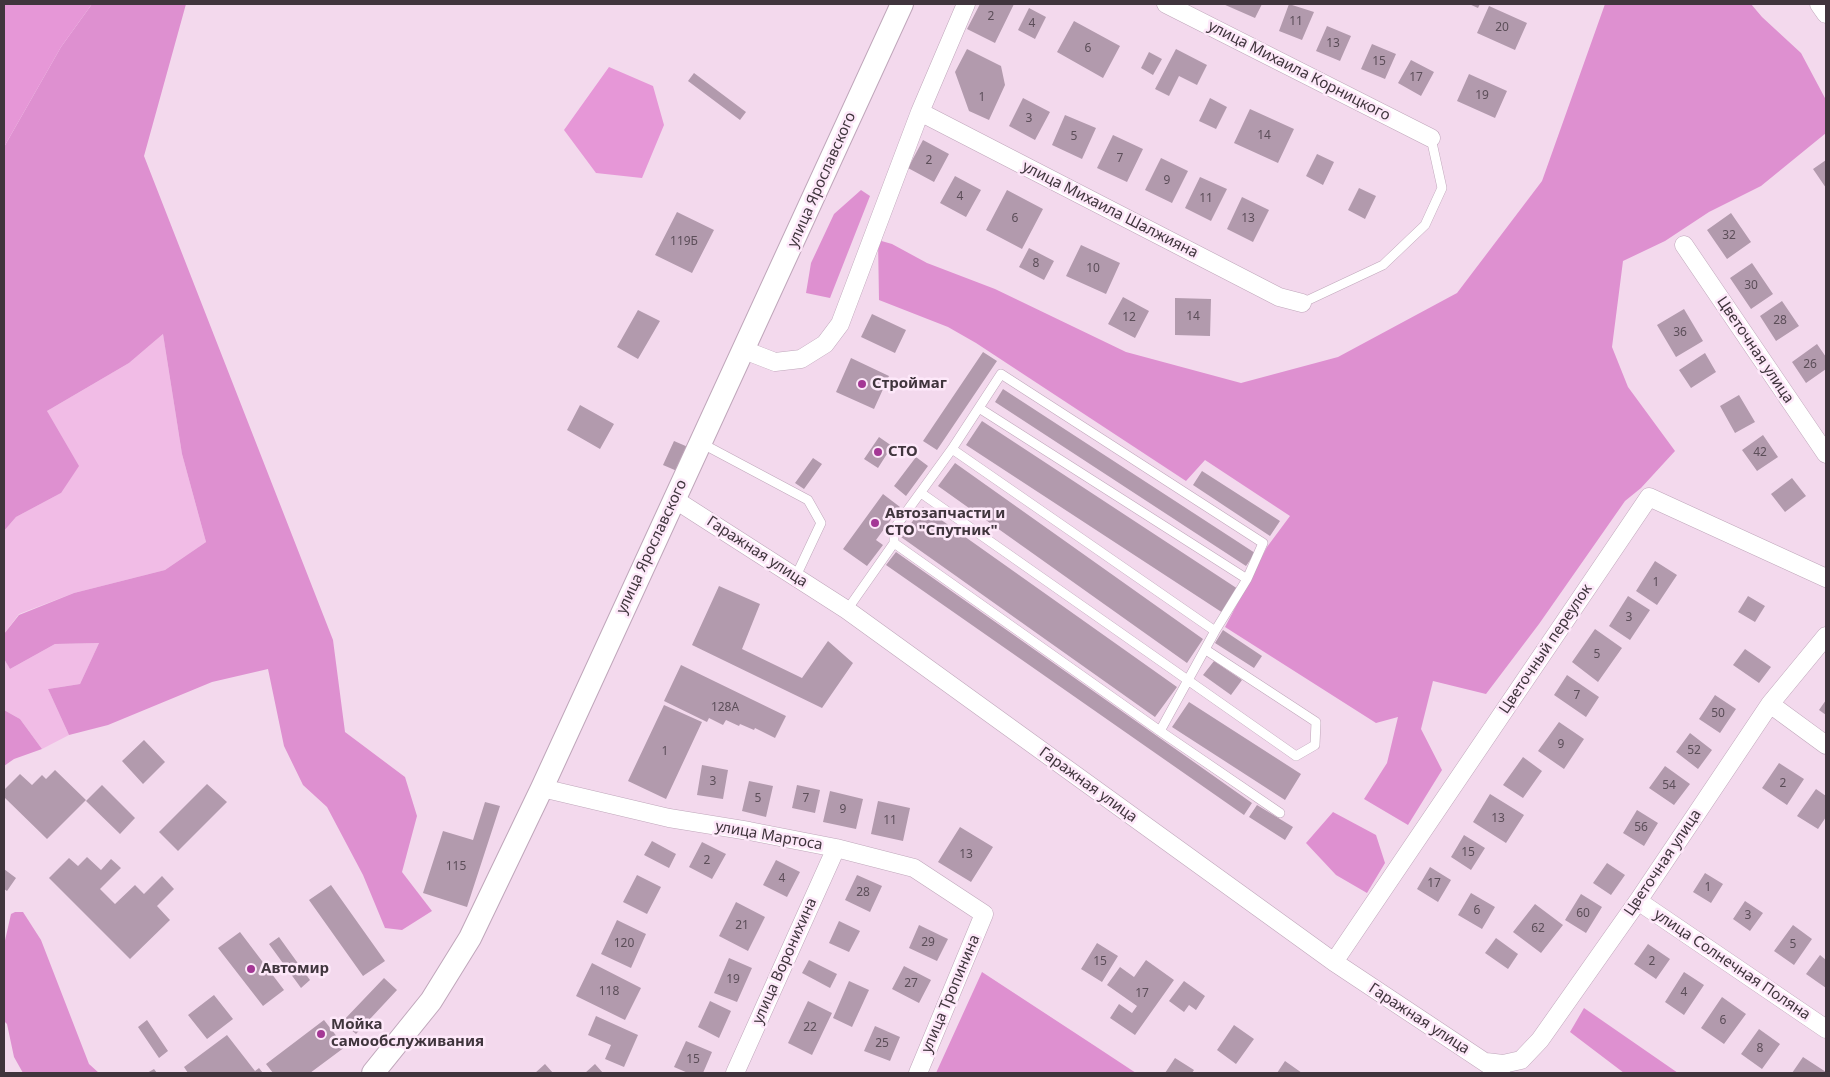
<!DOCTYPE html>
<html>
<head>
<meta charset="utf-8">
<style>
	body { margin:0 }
	#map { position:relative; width:1830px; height:1077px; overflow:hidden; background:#f3d9ed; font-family:"Noto Sans",sans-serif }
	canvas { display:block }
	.frame { position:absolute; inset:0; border:5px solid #40353d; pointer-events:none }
</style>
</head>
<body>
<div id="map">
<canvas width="1830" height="1077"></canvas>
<div class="frame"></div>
</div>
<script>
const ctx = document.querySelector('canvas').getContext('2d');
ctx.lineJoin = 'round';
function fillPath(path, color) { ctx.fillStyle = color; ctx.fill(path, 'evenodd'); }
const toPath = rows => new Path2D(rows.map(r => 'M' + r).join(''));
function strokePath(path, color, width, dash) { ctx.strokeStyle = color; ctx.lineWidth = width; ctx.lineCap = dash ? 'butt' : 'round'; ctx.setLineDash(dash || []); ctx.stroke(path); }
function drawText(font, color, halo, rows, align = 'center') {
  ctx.font = font + ' "Noto Sans",sans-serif'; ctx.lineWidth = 5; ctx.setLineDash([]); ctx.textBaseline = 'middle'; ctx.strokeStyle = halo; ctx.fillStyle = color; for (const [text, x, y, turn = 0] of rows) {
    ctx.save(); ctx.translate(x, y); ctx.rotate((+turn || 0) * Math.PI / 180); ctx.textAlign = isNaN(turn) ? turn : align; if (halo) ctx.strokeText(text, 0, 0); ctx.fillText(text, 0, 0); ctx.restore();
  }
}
fillPath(toPath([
	[163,334,182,454,206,542,165,570,74,593,19,614,4,634,4,531,16,517,61,493,47,411,129,363],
	[99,643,80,684,48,689,69,735,42,749,20,719,4,710,4,659,10,669,55,644]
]), '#f1bce6');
fillPath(toPath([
	[92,4,186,4,144,156,333,640,345,732,405,777,417,816,402,872,432,911,402,930,385,928,363,875,327,807,303,785,284,746,268,669,212,682,108,725,69,735,48,689,80,684,99,643,55,644,10,669,4,659,4,634,19,615,74,593,165,570,206,542,182,454,163,334,129,363,47,411,79,466,61,493,16,517,4,531,4,147,61,47],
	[1605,4,1751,4,1762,17,1801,53,1826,100,1826,133,1761,186,1709,212,1665,241,1623,261,1612,347,1628,387,1675,451,1641,488,1625,501,1539,624,1486,694,1433,681,1421,729,1442,770,1408,825,1364,799,1387,763,1398,717,1376,723,1225,627,1267,547,1290,516,1205,460,1186,481,976,343,948,327,879,300,878,240,892,244,927,263,995,289,1126,352,1241,383,1338,357,1457,293,1542,181],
	[861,190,870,196,830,298,806,293,811,263,834,214],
	[4,710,20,719,42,749,14,759,4,766],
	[1333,812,1376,835,1385,863,1367,893,1336,875,1306,843],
	[15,912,23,912,41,940,89,1064,99,1073,23,1073,14,1057,7,1024,4,1021,4,945,11,914],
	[982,972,1092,1044,1136,1073,936,1073],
	[1584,1008,1678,1073,1624,1073,1570,1032]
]), '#de90d0');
fillPath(toPath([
	[4,4,92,4,61,47,4,147],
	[609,67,653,86,664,125,642,178,596,173,564,130]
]), '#e697d7');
fillPath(toPath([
	[980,4,1014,4,995,43,967,29],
	[1223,4,1262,4,1255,18],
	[1289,4,1314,12,1302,40,1279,31],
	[1469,4,1480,4,1478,8],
	[1489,6,1527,23,1515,50,1477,33],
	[1029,8,1046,17,1035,39,1018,30],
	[1074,21,1120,46,1103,78,1057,52],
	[1327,26,1351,36,1340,61,1316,51],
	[1372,44,1396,54,1385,79,1361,69],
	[967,49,1001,66,1005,85,989,120,969,111,955,72],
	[1176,49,1207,65,1197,85,1179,76,1169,96,1155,89],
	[1149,52,1162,59,1153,75,1141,68],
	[1411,60,1434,72,1421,96,1398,83],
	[694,73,746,112,740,120,688,81],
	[1469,74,1507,91,1495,118,1457,101],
	[1023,98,1050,112,1035,140,1009,126],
	[1210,98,1227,107,1216,129,1199,121],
	[1250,109,1294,129,1278,163,1234,143],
	[1065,115,1096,128,1082,159,1052,145],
	[1113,135,1143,149,1127,182,1097,168],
	[923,140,949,154,934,182,908,168],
	[1317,154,1334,162,1323,185,1306,176],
	[1161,158,1188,171,1172,203,1145,190],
	[1826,160,1826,188,1813,169],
	[955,176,981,190,966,217,940,203],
	[1200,177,1227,189,1211,221,1185,208],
	[1359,188,1376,196,1365,219,1348,210],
	[1007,190,1043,209,1022,249,986,230],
	[1242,197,1269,210,1253,242,1227,229],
	[677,212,714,230,692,273,655,255],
	[1731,213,1751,242,1727,259,1707,230],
	[1081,245,1120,263,1106,294,1066,276],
	[1029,248,1054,261,1044,280,1019,267],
	[1752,263,1773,294,1751,309,1730,278],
	[1123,297,1149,311,1135,338,1108,324],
	[1175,298,1211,299,1210,336,1175,335],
	[1782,301,1799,326,1776,341,1760,316],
	[1684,309,1703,341,1676,357,1657,325],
	[638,310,660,321,638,359,617,347],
	[872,314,906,330,895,353,861,337],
	[1817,344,1826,357,1826,369,1806,383,1792,362],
	[983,352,997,361,937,450,923,441],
	[1705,353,1716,372,1691,388,1679,370],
	[851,358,889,376,874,409,836,392],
	[1003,389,1255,553,1246,566,995,402],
	[1739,395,1755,422,1735,433,1720,406],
	[580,405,614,424,600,449,567,430],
	[982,421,1238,589,1223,613,966,445],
	[1763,435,1778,457,1757,471,1742,450],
	[879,437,892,446,878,468,864,459],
	[674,441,688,447,677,471,663,465],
	[916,457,928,466,906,496,894,486],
	[813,458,822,464,804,489,795,483],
	[955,463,1203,639,1187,663,938,486],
	[1202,471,1280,521,1270,536,1193,485],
	[1792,478,1806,496,1785,512,1771,494],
	[883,494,900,507,876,540,883,545,867,566,843,549],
	[923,507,1177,687,1155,717,901,537],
	[896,552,1252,803,1244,815,886,565],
	[1655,561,1677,575,1657,605,1636,591],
	[719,586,760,604,742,649,802,678,828,641,853,663,822,708,692,645],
	[1628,596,1650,610,1630,640,1609,626],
	[1748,596,1765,606,1755,622,1738,612],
	[1595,629,1622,648,1598,682,1572,662],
	[1223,630,1262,656,1254,668,1215,643],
	[1745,649,1771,667,1759,683,1733,665],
	[1214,661,1242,680,1231,695,1203,675],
	[681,665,786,716,775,738,755,728,754,730,740,724,739,726,726,720,723,725,709,718,707,722,664,701],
	[1567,675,1599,697,1586,717,1554,695],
	[1715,695,1736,709,1720,733,1699,719],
	[1826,700,1826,715,1819,710],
	[1189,702,1301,774,1285,800,1172,727],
	[664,705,702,722,666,799,628,781],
	[1559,722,1584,739,1564,769,1538,751],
	[1690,733,1712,750,1698,769,1676,752],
	[144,740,165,762,143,784,122,761],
	[1523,757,1542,771,1523,798,1503,785],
	[1779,763,1804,779,1787,805,1762,788],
	[702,765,728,770,723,799,697,795],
	[1665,766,1690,784,1674,805,1649,788],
	[55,770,86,800,47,839,4,797,4,790,20,774,32,785,42,775,46,779],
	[749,781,773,786,766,817,742,811],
	[207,784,227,802,178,851,159,832],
	[102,785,135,818,120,834,86,801],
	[797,785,820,790,815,813,792,808],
	[1816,789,1826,796,1826,817,1818,829,1797,816],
	[830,791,863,799,856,829,823,822],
	[1490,794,1524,815,1506,843,1473,822],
	[878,801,910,808,903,841,871,834],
	[485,802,500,806,467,907,423,893,443,831,473,840],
	[1257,805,1293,827,1285,840,1249,817],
	[1637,810,1658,823,1644,846,1623,833],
	[960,827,993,847,971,882,938,862],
	[1464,835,1485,848,1471,870,1451,857],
	[652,841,676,854,669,868,644,855],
	[702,842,726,854,712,879,689,867],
	[87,857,101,870,111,859,121,868,100,889,115,904,135,885,144,894,162,876,174,889,157,906,170,920,130,959,49,878,69,858,78,866],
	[776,860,800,872,787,897,763,885],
	[1607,863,1625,875,1611,895,1593,883],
	[1430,867,1451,880,1438,902,1417,889],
	[4,869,16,878,7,891,4,889],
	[1705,873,1723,884,1711,903,1693,892],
	[637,875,661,887,647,914,623,902],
	[857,875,882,886,870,912,845,900],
	[331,885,385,961,363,976,309,900],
	[1471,893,1495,907,1482,929,1458,915],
	[1581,894,1602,907,1586,933,1565,920],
	[1745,901,1763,913,1750,931,1733,919],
	[736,902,765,917,748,951,719,936],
	[1535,904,1563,925,1541,953,1513,932],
	[617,920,646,934,631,968,601,954],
	[839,921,860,931,849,952,829,943],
	[919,925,948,939,937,961,909,948],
	[1793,925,1812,939,1794,965,1774,951],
	[240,932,284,990,263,1006,218,948],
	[279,937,310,980,301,988,269,944],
	[1496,938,1518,954,1508,969,1485,953],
	[1097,943,1118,956,1102,982,1081,969],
	[1648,944,1670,959,1656,979,1634,964],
	[1820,955,1826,960,1826,988,1806,974],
	[729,958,752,968,737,1002,714,993],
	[809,960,837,974,830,988,802,973],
	[1146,960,1174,980,1135,1035,1110,1018,1119,1004,1132,1013,1137,1006,1107,985,1120,967,1134,977],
	[592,963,641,988,625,1020,576,996],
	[904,966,931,980,919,1003,892,989],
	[1684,972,1704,985,1684,1015,1665,1002],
	[384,978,397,990,356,1034,342,1022],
	[849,981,869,990,852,1027,833,1018],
	[1184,981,1205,996,1196,1010,1189,1005,1184,1012,1169,1001],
	[214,995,233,1019,207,1039,188,1015],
	[1722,997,1746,1014,1724,1044,1701,1028],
	[710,1001,731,1011,719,1038,698,1027],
	[808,1001,832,1013,812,1055,788,1043],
	[596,1016,638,1035,624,1067,605,1059,611,1045,588,1035],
	[147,1020,168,1051,159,1058,138,1027],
	[324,1020,345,1047,310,1073,273,1073,266,1064],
	[1234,1025,1254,1039,1236,1064,1217,1050],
	[875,1026,900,1037,890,1061,864,1051],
	[1759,1029,1780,1044,1762,1069,1741,1054],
	[227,1035,255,1071,259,1068,263,1073,188,1073,184,1067],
	[686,1041,712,1052,703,1073,688,1073,674,1067],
	[1803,1057,1826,1072,1826,1073,1792,1073],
	[1175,1058,1194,1070,1192,1073,1165,1073],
	[1285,1061,1302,1073,1277,1073],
	[545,1064,553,1073,535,1073],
	[595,1064,603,1073,585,1073],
	[154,1069,157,1073,147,1073]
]), '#b29aad');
const service = toPath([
	[1302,303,1383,265,1425,225,1442,188,1431,138],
	[979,408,1247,579],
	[701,443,808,500,821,523,796,576],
	[952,449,1215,631],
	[921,493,1296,756,1315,745,1316,722,1206,650],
	[894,543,1160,731,1280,813],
	[847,610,894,543,894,529,952,449,1001,374,1263,543,1247,579,1215,631,1160,731]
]);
const minor = toPath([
	[1166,4,1431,138],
	[1819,4,1826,14],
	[920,112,1279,297,1302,303],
	[1684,245,1826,454],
	[744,350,775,362,801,359,825,344,840,324,920,112,966,4],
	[674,499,847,610,1334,962,1501,1073],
	[1770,704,1826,745],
	[542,788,669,818,749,831,836,848,914,868,984,914,918,1073],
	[1638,901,1826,1029],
	[1334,962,1649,497,1826,578],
	[1486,1062,1503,1064,1521,1060,1540,1040,1638,901,1770,704,1826,636],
	[735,1073,836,848]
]);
const tertiary = toPath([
	[373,1073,431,1001,470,938,542,788,902,4]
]);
strokePath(service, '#bfa6ba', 10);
strokePath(minor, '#bfa6ba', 19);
strokePath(tertiary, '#bfa6ba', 24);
strokePath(service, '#fff', 9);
strokePath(minor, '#fff', 18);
strokePath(tertiary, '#fff', 22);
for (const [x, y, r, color] of [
	[862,384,5,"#a43795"],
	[878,452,5,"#a43795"],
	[875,523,5,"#a43795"],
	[251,969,5,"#a43795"],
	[321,1034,5,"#a43795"]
]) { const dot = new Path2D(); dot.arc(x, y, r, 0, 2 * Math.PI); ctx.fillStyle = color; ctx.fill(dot); strokePath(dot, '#fde8f9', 2); }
drawText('12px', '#5c4e59', null, [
	["2",991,17],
	["11",1296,22],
	["4",1032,24],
	["20",1502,28],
	["13",1333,44],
	["6",1088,49],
	["15",1379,62],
	["17",1416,78],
	["19",1482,96],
	["1",982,98],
	["3",1029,119],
	["14",1264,136],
	["5",1074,137],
	["7",1120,159],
	["2",929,161],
	["9",1167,181],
	["4",960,197],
	["11",1206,199],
	["6",1015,219],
	["13",1248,219],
	["32",1729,236],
	["119Б",684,242],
	["8",1036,264],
	["10",1093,269],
	["30",1751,286],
	["14",1193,317],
	["12",1129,318],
	["28",1780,321],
	["36",1680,333],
	["26",1810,365],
	["42",1760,453],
	["1",1656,583],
	["3",1629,618],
	["5",1597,655],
	["7",1577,696],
	["128А",725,708],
	["50",1718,714],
	["9",1561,745],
	["52",1694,751],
	["1",665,752],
	["3",713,782],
	["2",1783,784],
	["54",1669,786],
	["5",758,799],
	["7",806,799],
	["9",843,810],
	["13",1498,819],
	["11",890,821],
	["56",1641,828],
	["15",1468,853],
	["13",966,855],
	["2",707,861],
	["115",456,867],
	["4",782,879],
	["17",1434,884],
	["1",1708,888],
	["28",863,893],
	["6",1477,911],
	["60",1583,914],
	["3",1748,916],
	["21",742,926],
	["62",1538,929],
	["29",928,943],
	["120",624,944],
	["5",1793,945],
	["15",1100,962],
	["2",1652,962],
	["19",733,980],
	["27",911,984],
	["118",609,992],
	["4",1684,993],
	["17",1142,994],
	["6",1723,1021],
	["22",810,1028],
	["25",882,1044],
	["8",1760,1049],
	["15",693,1060]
]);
drawText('15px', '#40353d', '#fde8f9', [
	["улица Михаила Корницкого",1299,71,27],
	["улица Ярославского",822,180,-66],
	["улица Михаила Шалжияна",1110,210,27],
	["Цветочная улица",1755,350,56],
	["улица Ярославского",652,547,-65],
	["Гаражная улица",757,552,33],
	["Цветочный переулок",1546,649,-56],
	["Гаражная улица",1088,785,36],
	["улица Мартоса",769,836,10],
	["Цветочная улица",1663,863,-56],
	["улица Воронихина",785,961,-66],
	["улица Солнечная Поляна",1732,965,34],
	["улица Тропинина",951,994,-67],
	["Гаражная улица",1419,1019,33]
]);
drawText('bold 15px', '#40353d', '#fde8f9', [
	["Строймаг",872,384],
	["СТО",888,452],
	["Автозапчасти и",885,514],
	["СТО \"Спутник\"",885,531],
	["Автомир",261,969],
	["Мойка",331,1025],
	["самообслуживания",331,1042]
], 'left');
</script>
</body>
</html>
